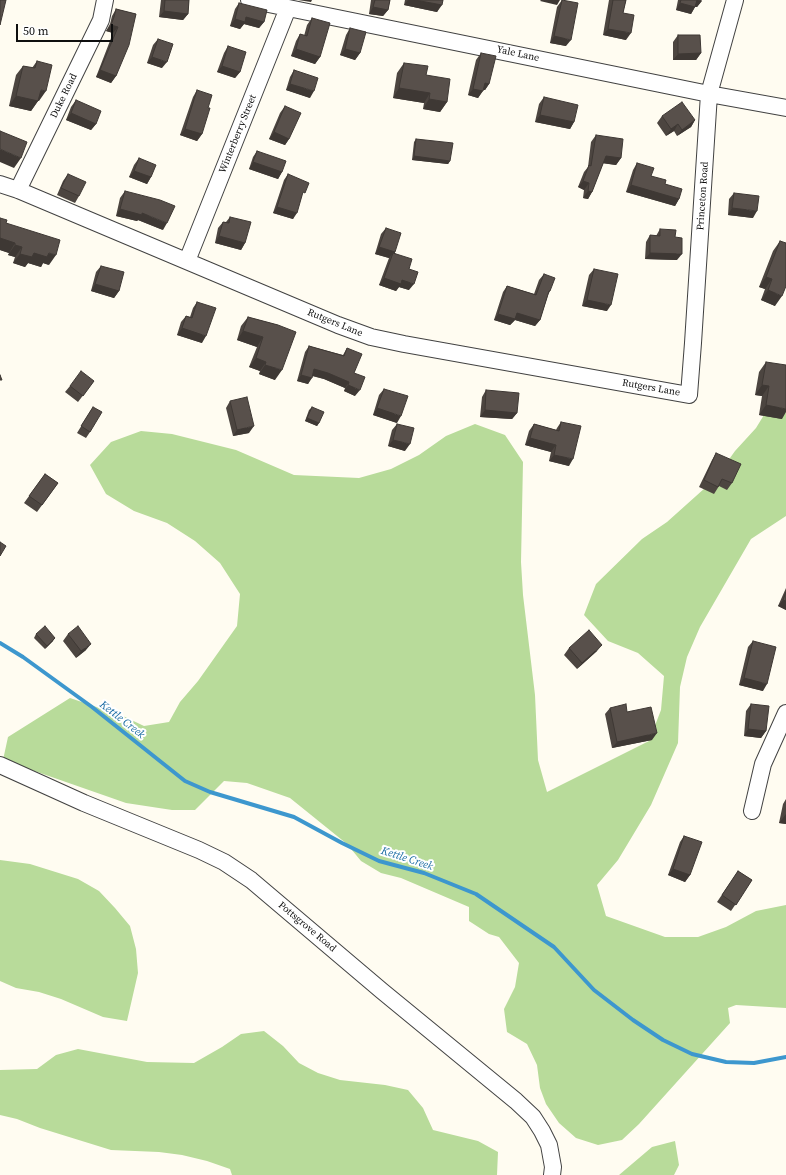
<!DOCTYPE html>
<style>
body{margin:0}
#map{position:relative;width:786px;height:1175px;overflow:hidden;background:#fffcf1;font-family:"Source Serif 4",serif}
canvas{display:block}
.scale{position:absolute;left:16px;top:24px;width:97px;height:18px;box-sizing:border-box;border:2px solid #0f0f0f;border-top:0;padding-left:5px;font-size:12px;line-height:14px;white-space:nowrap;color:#0f0f0f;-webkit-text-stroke:3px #fff;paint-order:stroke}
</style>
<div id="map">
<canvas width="786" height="1175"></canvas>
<div class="scale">50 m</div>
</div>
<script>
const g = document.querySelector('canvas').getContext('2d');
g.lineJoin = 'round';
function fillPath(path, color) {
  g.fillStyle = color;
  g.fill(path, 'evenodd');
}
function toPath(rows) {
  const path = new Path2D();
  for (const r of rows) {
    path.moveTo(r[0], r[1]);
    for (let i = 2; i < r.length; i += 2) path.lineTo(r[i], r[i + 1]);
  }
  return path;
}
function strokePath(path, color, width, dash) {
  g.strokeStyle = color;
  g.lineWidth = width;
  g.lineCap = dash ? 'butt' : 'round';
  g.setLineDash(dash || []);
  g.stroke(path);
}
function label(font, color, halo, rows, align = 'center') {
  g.font = font + ' "Source Serif 4",serif';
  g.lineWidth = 4;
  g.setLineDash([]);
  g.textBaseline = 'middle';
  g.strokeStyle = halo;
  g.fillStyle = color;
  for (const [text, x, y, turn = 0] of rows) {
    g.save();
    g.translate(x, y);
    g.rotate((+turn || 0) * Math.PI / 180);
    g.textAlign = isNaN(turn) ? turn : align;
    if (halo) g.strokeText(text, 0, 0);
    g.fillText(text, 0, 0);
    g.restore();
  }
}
fillPath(toPath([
 [786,379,786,516,751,539,700,627,687,657,680,687,678,743,651,805,618,860,597,885,606,916,665,937,698,937,726,927,756,911,786,905,786,1008,736,1005,728,1008,730,1023,639,1124,622,1140,598,1145,576,1138,559,1123,546,1104,540,1088,537,1065,527,1044,507,1032,504,1009,515,987,519,963,499,937,489,934,469,921,469,907,401,878,381,873,361,861,347,844,290,798,247,783,224,781,195,810,172,810,126,803,3,760,8,737,70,698,123,716,144,726,169,722,180,702,198,681,237,626,240,594,220,563,195,541,167,523,134,511,106,494,90,465,111,442,141,431,172,434,236,450,294,475,359,478,391,469,419,455,446,436,475,424,505,435,523,462,521,562,523,595,535,695,538,760,547,792,649,741,661,710,664,676,638,653,608,641,584,615,596,584,642,539,667,522,715,479,735,451,756,428],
 [0,860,30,864,78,879,99,891,115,908,130,926,136,949,138,973,127,1021,103,1017,61,999,39,992,16,988,0,981],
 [264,1031,283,1046,299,1063,318,1073,340,1080,385,1085,408,1090,423,1108,433,1130,478,1141,498,1152,497,1175,232,1175,230,1169,207,1161,182,1155,159,1152,111,1150,40,1128,17,1119,0,1115,0,1070,37,1069,56,1055,78,1049,147,1062,194,1063,222,1047,241,1034],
 [675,1141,679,1165,674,1175,619,1175,652,1147]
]), '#b8db9a');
strokePath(toPath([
 [0,643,23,657,92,707,185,781,210,792,294,817,342,843,379,861,424,873,476,894,554,947,594,990,633,1020,663,1040,692,1054,726,1062,754,1063,786,1057]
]), '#3d97ce', 4);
const street = toPath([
 [249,0,709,94,786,108],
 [0,184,18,190,338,325,371,337,404,344,689,395,693,343,709,94,735,0],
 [18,190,101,20,105,0],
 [187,261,288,8],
 [0,765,84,803,199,850,224,862,251,880,382,991,516,1101,533,1117,542,1131,549,1145,553,1167,552,1175],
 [752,811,763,764,786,713]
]);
strokePath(street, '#424242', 18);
strokePath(street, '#fff', 16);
fillPath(toPath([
 [161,0,189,0,188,14,183,20,159,17],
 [371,0,390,0,388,10,383,16,369,14],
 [405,0,443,0,437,12,404,5],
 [562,0,566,46,550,43,557,7],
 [609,0,626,0,623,13,626,40,603,35],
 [678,0,702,0,697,7,695,7,691,14,676,10],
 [239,3,264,22,259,28,244,24,240,29,230,26,235,9],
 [116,9,136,14,116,76,111,83,96,77,113,33,106,31,110,24,112,16],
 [312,18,320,57,315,64,291,56,296,41,300,34,304,36,307,25],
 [350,28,360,53,355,60,340,55,346,35],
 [678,35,701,53,696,60,673,60,673,42],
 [158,39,162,68,147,63,153,45],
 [228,46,240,72,235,78,217,72,224,53],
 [481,53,489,84,485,90,483,90,478,98,468,95,476,60],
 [37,61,39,101,38,101,31,111,9,106,16,75,23,66,32,68],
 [404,63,426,75,447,102,440,112,423,109,424,103,393,98,397,73],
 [294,70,310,98,286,90,290,77],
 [197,90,202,134,197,141,180,135,193,97],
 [544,97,574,122,570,129,535,122,539,104],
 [76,100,96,124,91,130,66,120,71,107],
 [285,106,289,139,285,145,269,139,280,113],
 [662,116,695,120,691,127,677,136,674,131,666,136,657,123],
 [596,135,621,158,616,165,603,163,592,192,588,199,583,198,584,190,578,187,584,172,588,167,591,142],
 [416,139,450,161,448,164,412,160,414,142],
 [257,151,282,172,278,179,249,169,253,157],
 [139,158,151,177,147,184,129,177,134,165],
 [637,163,651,176,665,184,679,199,675,206,626,192,633,170],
 [68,174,79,196,75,203,57,195,63,181],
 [288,174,302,196,293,219,273,213,284,180],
 [125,191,163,230,138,220,137,221,116,216,120,198],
 [734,193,753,218,728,215,729,199],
 [230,217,245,243,241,250,215,243,218,228,223,222,226,222],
 [0,218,6,223,49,265,43,263,41,267,28,263,25,267,13,263,15,257,8,255,9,253,0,250],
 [386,228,395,252,395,253,409,269,409,290,399,287,396,291,379,285,389,258,375,254,381,234],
 [660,229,675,237,677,260,645,259,646,242,650,235,656,236],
 [780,241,775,306,761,300,765,289,759,287,773,251],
 [101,266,119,291,114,298,91,291,96,272],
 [594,269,607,311,582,306,589,275],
 [544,274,550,291,548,295,540,320,535,326,515,320,510,325,494,320,503,292,507,286,534,294,539,280],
 [197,302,202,343,177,335,181,322,186,316,190,317,193,308],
 [248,317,278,325,275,380,259,374,260,371,249,367,257,347,237,340,241,326],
 [309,346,343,355,347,348,354,373,355,396,344,391,345,388,324,379,312,376,308,384,297,381,305,352],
 [766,362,782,419,759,415,762,396,755,395,759,372],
 [94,381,78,402,65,392,70,386],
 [384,389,397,423,373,415,379,395],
 [486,390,517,413,512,419,480,417,482,397],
 [230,401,249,433,233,436,226,408],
 [93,407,90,432,86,438,77,433],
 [312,407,319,423,317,426,305,421,309,410],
 [561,422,569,466,549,461,551,452,525,445,529,431,534,424,556,430,557,428],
 [397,424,405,451,388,446,392,430],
 [716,453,732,483,727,490,719,486,714,494,699,487,712,460],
 [45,474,58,483,37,512,24,503],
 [786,588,786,610,778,606],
 [36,634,53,641,45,649,34,638],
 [68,634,86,650,76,658,63,641],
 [753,641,763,691,739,685,748,647],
 [569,648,597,651,577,669,564,655],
 [751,704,766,731,761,738,744,736,746,711],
 [610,708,627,712,652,740,612,748,605,714],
 [786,799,786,824,779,823,783,804],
 [684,836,690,875,685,882,668,875,680,842],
 [738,871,752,880,731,911,717,902]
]), '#4c4540');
fillPath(toPath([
 [298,0,312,0,311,2],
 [408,0,415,0,442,5,437,12,404,5],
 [541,0,560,0,557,5,540,1],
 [697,0,702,1,697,7,693,6],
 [680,3,695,7,691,14,676,10],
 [373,7,388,10,383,16,369,14],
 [164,11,188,14,183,20,159,17],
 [246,17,264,22,259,28,244,24,240,29,230,26,235,19],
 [111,25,118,27,113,33,106,31],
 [608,29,631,33,626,40,603,35],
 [554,36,571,40,566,46,550,43],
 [296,49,320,57,315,64,291,56],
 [345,49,360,53,355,60,340,55],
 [701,53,696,60,673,60,678,54],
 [152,57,167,62,162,68,147,63],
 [222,66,240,72,235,78,217,72],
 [100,70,116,76,111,83,96,77],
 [485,83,489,84,485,90,480,89],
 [290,84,314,91,310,98,286,90],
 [399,88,430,93,424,103,393,98],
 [473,89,483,91,478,98,468,95],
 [41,90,46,91,39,101,34,100],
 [16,96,38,101,31,111,9,106],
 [429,99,447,102,440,112,423,109],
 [71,113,96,124,91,130,66,120],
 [540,115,574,122,570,129,535,122],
 [695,120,691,127,677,136,682,130],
 [678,124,674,131,666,136,671,129],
 [185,129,202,134,197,141,180,135],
 [274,132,289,139,285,145,269,139],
 [0,149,21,158,14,168,0,162],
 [414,156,450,161,448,164,412,160],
 [606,156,621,158,616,165,601,163],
 [253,162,282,172,278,179,249,169],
 [134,171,151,177,147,184,129,177],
 [583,181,589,183,584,190,578,187],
 [631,185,679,199,675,206,626,192],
 [588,191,592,192,588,199,583,198],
 [277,207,297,213,293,219,273,213],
 [732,208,757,211,753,218,728,215],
 [120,209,142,213,167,223,163,230,138,220,137,221,116,216],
 [219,236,245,243,241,250,215,243],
 [0,238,15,243,9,253,0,250],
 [15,245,22,247,15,257,8,255],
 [379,247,395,252,391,258,393,253,389,258,375,254],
 [34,253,49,253,56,255,49,265,43,263,41,267,28,263,25,267,13,263,20,254],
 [650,253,682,254,677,260,645,259],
 [766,277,772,279,765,289,759,287],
 [384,278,402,280,414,284,409,290,399,287,396,291,379,285],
 [95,284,119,291,114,298,91,291],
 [768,290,782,296,775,306,761,300],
 [587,300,611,305,607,311,582,306],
 [517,313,540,320,535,326,515,320,510,325,494,320,498,314],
 [182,328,206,336,202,343,177,335],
 [243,331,263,337,257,347,237,340],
 [256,358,266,362,260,371,249,367],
 [265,365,282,370,275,380,259,374],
 [314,369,328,373,349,382,345,388,324,379,310,375],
 [301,375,312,378,308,384,297,381],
 [348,385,360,390,355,396,344,391],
 [762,385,769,386,762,396,755,395],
 [766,405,786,409,786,412,782,419,759,415],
 [377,408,401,416,397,423,373,415],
 [485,410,517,413,512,419,480,417],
 [307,418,319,423,317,426,305,421],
 [254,426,249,433,233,436,237,430],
 [530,438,556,445,551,452,525,445],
 [393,440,410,444,405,451,388,446],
 [554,455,573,459,569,466,549,461],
 [783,600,786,601,786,610,778,606],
 [55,638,53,641,45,649,47,646],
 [91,644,86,650,76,658,81,651],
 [602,645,597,651,577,669,582,663],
 [744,678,767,684,763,691,739,685],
 [748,729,766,731,761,738,744,736],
 [657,733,652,740,612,748,617,742],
 [786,814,786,824,779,823],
 [673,869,690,875,685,882,668,875]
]), '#3e3834');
const building = toPath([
 [0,0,6,0,0,25,0,0],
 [165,0,189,0,188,14,164,11,165,0],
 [375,0,390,0,388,10,373,7,375,0],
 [415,0,443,0,442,5,415,0],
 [562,0,578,3,571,40,554,36,562,0],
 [613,0,626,0,623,13,634,15,631,33,608,29,613,0],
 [681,0,697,0,695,7,680,3,681,0],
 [239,3,267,10,264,22,246,17,245,22,235,19,239,3],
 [116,9,136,14,129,45,116,76,100,70,118,27,111,25,114,17,116,9],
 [312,18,330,23,320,57,296,49,300,34,307,36,312,18],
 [350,28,366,32,360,53,345,49,350,28],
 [678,35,700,35,701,53,678,54,678,35],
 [158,39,173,44,167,62,152,57,158,39],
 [228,46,246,52,240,72,222,66,228,46],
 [481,53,496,56,489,84,485,83,483,91,473,89,481,53],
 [37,61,52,65,46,91,41,90,38,101,16,96,23,66,35,68,37,61],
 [404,63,428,66,426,75,450,79,447,102,429,99,430,93,399,88,404,63],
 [294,70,318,78,314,91,290,84,294,70],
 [197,90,212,95,208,108,210,108,202,134,185,129,197,90],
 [544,97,578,105,574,122,540,115,544,97],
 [76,100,101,111,96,124,71,113,76,100],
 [682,102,695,120,682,130,678,124,671,129,662,116,682,102],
 [285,106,301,113,289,139,274,132,285,106],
 [0,131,27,142,21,158,0,149,0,131],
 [596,135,623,139,621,158,606,156,592,192,588,191,589,183,583,181,589,165,591,166,596,135],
 [416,139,453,143,450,161,414,156,416,139],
 [257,151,286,161,282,172,253,162,257,151],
 [139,158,156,165,151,177,134,171,139,158],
 [637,163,654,168,651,176,666,180,665,184,682,189,679,199,631,185,637,163],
 [68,174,86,182,79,196,61,188,68,174],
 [288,174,309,183,305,193,303,192,297,213,277,207,288,174],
 [125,191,160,200,175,206,167,223,142,213,142,215,120,209,125,191],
 [734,193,759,196,757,211,732,208,734,193],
 [230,217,251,222,245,243,219,236,223,222,229,223,230,217],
 [0,218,7,220,6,223,60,240,56,255,49,253,47,257,34,253,32,257,20,254,22,247,15,245,15,243,0,238,0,218],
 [386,228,401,233,395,252,379,247,386,228],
 [660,229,676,230,675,237,682,238,682,254,650,253,650,235,660,236,660,229],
 [780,241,786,243,786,286,782,296,768,290,772,279,766,277,780,241],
 [393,253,412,259,409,269,418,272,414,284,402,280,401,284,384,278,393,253],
 [101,266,124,272,119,291,95,284,101,266],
 [594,269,618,274,611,305,587,300,594,269],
 [544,274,555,278,550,291,549,291,540,320,517,313,515,319,498,314,507,286,536,295,544,274],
 [197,302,216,308,206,336,182,328,186,316,192,318,197,302],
 [248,317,278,325,296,332,282,370,265,365,266,362,256,358,263,337,243,331,248,317],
 [309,346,344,356,347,348,362,354,354,373,365,377,360,390,348,385,349,382,328,373,314,369,312,378,301,375,309,346],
 [766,362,786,365,786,409,766,405,769,386,762,385,766,362],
 [81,371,94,381,83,396,70,386,81,371],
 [0,375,2,380,0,380,0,375],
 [384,389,408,396,401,416,377,408,384,389],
 [486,390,519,393,517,413,485,410,486,390],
 [247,397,254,426,237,430,230,401,247,397],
 [93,407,102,412,90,432,81,426,93,407],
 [312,407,324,412,319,423,307,418,312,407],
 [561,422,581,426,573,459,554,455,556,445,530,438,534,424,559,431,561,422],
 [397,424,414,428,410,444,393,440,397,424],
 [716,453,741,464,732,483,722,479,718,487,704,480,716,453],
 [45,474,58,483,42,505,29,496,45,474],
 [0,542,6,546,0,556,0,542],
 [786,592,786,601,783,600,786,592],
 [45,626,55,638,47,646,36,634,45,626],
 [78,626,91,644,81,651,68,634,78,626],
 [589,630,602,645,582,663,569,648,589,630],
 [753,641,776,647,767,684,744,678,753,641],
 [626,704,627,712,651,707,657,733,617,742,610,708,626,704],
 [751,704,769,706,766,731,748,729,751,704],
 [684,836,702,842,690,875,673,869,684,836],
 [738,871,752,880,736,905,722,895,738,871]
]);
fillPath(building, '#58504b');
strokePath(building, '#3e3834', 1);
label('10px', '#0f0f0f', '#fff', [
 ["Yale Lane",518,54,12],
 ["Duke Road",64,96,-64],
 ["Winterberry Street",238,134,-68],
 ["Princeton Road",703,196,-86],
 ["Rutgers Lane",335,323,22],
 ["Rutgers Lane",651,388,10],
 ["Pottsgrove Road",307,927,40]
]);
label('italic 11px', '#1769a2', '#fff', [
 ["Kettle Creek",122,720,38],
 ["Kettle Creek",407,859,18]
]);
</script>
